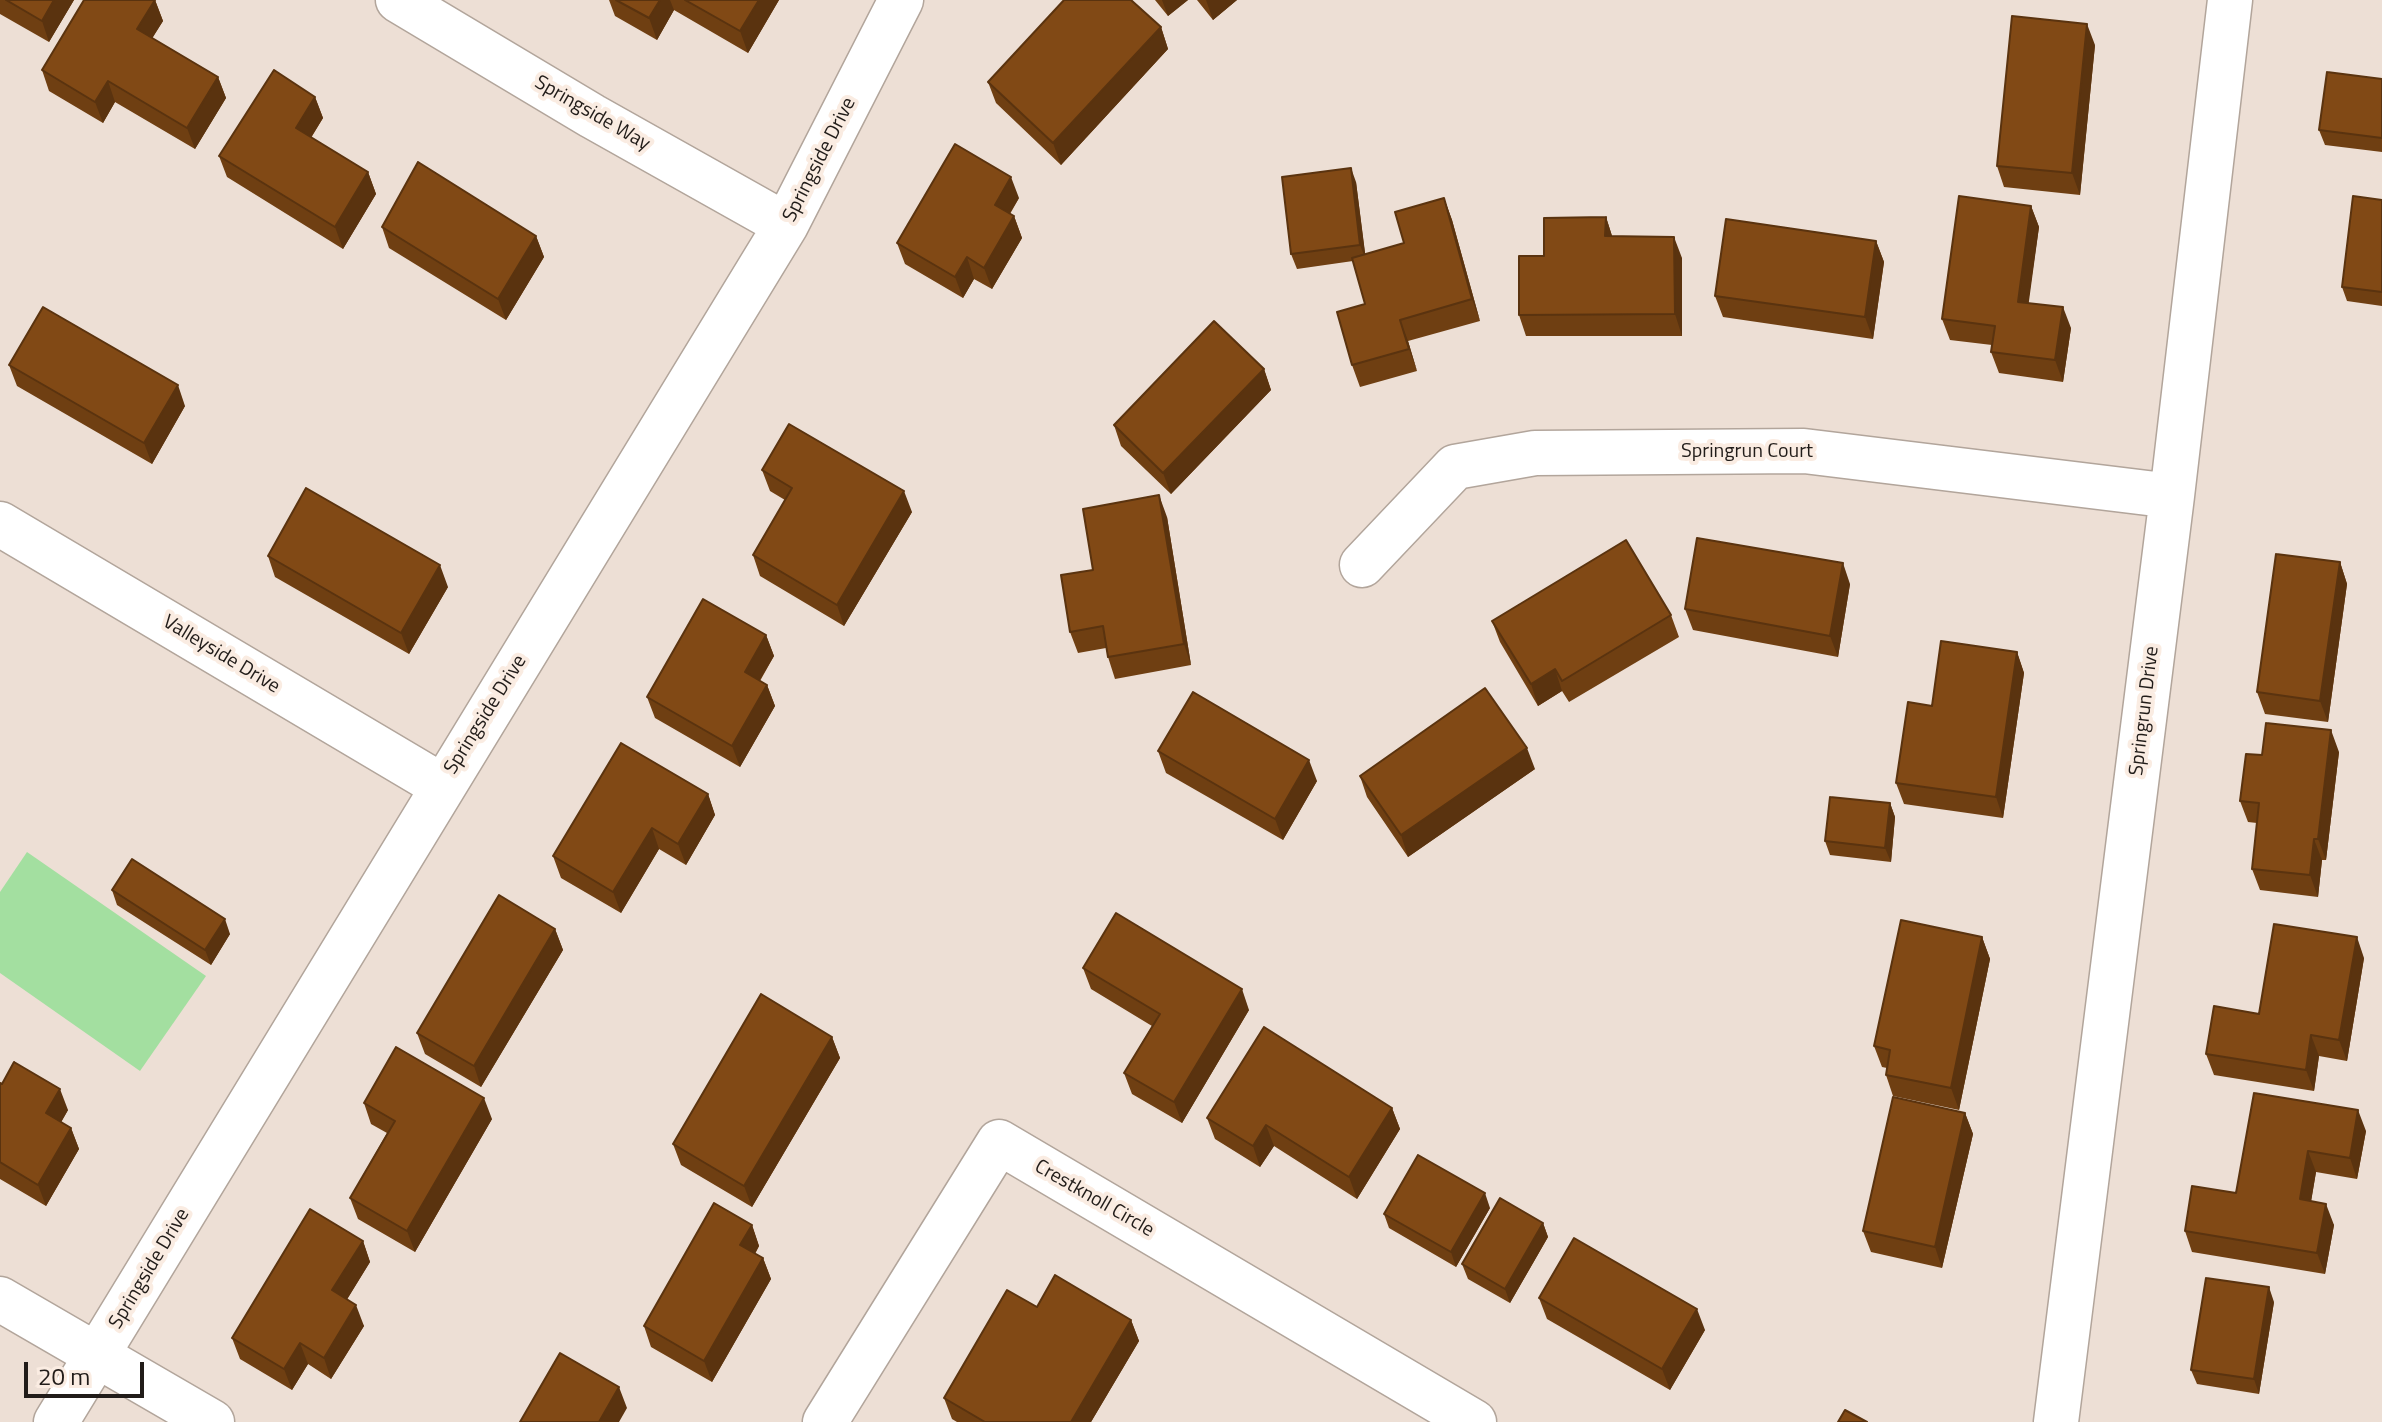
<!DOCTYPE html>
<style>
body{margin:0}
#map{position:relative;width:2382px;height:1422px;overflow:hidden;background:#eddfd5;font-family:"Titillium Web",sans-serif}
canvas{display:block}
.scale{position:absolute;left:24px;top:1362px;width:120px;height:36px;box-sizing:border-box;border:4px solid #211c19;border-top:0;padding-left:10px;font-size:24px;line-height:28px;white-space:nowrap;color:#211c19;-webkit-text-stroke:6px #faece2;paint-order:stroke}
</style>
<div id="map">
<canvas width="2382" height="1422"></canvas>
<div class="scale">20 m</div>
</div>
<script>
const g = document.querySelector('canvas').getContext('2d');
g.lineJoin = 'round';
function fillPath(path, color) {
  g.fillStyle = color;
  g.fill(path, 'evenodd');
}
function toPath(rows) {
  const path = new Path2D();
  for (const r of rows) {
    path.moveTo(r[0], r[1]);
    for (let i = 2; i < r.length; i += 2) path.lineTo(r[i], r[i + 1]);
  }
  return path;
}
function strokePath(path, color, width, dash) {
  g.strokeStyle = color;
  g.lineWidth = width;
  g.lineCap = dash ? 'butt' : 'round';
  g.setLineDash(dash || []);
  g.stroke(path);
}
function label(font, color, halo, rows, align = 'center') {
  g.font = font + ' "Titillium Web",sans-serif';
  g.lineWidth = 8;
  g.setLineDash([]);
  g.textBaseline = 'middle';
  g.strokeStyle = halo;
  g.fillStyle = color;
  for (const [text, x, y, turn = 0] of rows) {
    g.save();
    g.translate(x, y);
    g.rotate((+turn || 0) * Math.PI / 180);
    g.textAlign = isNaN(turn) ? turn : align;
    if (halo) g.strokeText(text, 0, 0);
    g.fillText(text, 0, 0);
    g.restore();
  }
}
fillPath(toPath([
 [27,852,206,976,140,1071,0,973,0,892]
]), '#a3dfa0');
const minor = toPath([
 [398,0,592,116,786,225],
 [0,524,442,786],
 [1362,565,1455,467,1535,453,1804,451,2172,496],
 [0,1299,212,1422],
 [56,1422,786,225,901,0],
 [825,1422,999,1142,1474,1422],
 [2056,1422,2172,496,2230,0]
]);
strokePath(minor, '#b2a59b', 47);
strokePath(minor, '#fff', 44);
fillPath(toPath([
 [0,0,74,0,49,42,0,14],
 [155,0,163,21,152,38,218,77,226,98,195,149,115,102,103,123,49,91,42,70],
 [609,0,779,0,748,53,674,10,657,40,615,16],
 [1155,0,1188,0,1168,16],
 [1197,0,1237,0,1213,20],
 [1161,27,1168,49,1061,165,996,103,988,82],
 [2095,45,2080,195,2004,187,1997,166],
 [2382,79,2382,152,2325,145,2319,130],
 [315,97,323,118,311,138,368,172,376,194,343,249,227,177,219,156],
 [1356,182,1365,254,1404,243,1444,198,1452,220,1480,321,1408,341,1417,371,1360,387,1352,365,1365,304,1353,261,1297,269,1291,254],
 [1019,198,1010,214,1014,216,1022,238,992,289,974,279,963,298,905,264,897,243],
 [2382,200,2382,306,2347,301,2342,287],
 [2031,206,2039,227,2028,303,2071,328,2063,382,1999,373,1991,352,1992,345,1950,340,1942,319],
 [1606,217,1612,236,1682,258,1682,336,1526,336,1519,315,1544,256],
 [382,227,536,236,544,257,506,320,389,248],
 [1876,241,1884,262,1873,339,1723,317,1715,296],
 [9,365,185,406,152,464,17,386],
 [1264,369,1271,390,1171,494,1121,446,1114,425],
 [762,470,912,512,844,626,760,576,753,555,785,500,770,491],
 [1167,517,1191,665,1115,679,1108,657,1106,648,1078,653,1070,632,1093,570],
 [268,556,448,587,409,654,275,577],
 [2340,562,2347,584,2328,722,2265,714,2257,692],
 [1850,584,1838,657,1693,630,1685,609],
 [1671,615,1679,637,1569,702,1562,691,1538,706,1500,642,1492,621],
 [766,635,774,656,760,681,767,685,775,706,740,767,655,718,647,697],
 [2017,652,2024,673,2003,818,1904,804,1896,783,1932,706],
 [1158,751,1317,781,1283,840,1166,773],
 [2339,752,2326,860,2322,860,2318,897,2260,890,2252,869,2257,823,2248,822,2240,801,2262,755],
 [1535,769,1408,857,1367,797,1360,776],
 [708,794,715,815,686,865,659,849,621,913,561,878,553,856],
 [1890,803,1895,817,1891,862,1830,855,1825,841],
 [112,890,230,934,211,965,117,905],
 [555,929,563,950,481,1087,425,1054,417,1033],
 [1982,937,1990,959,1959,1110,1893,1096,1886,1075,1887,1068,1882,1067,1874,1046],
 [2364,958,2347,1061,2319,1056,2314,1091,2214,1075,2206,1054,2259,1014],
 [1083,968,1249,1010,1182,1123,1132,1094,1124,1073,1152,1026,1091,989],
 [832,1037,840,1058,752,1207,681,1165,673,1144],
 [0,1083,68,1110,61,1122,71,1128,79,1149,46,1206,0,1179],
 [2254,1093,2366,1131,2357,1179,2316,1172,2311,1201,2334,1225,2325,1274,2192,1252,2185,1231,2236,1193],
 [364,1103,492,1119,415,1252,358,1219,350,1198,387,1133,371,1124],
 [1392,1108,1400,1129,1357,1199,1274,1146,1260,1167,1215,1139,1207,1118],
 [1965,1113,1973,1134,1942,1268,1871,1252,1863,1231],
 [1490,1208,1456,1267,1389,1228,1384,1214],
 [1543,1223,1548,1237,1510,1303,1468,1279,1462,1264],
 [752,1225,759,1246,755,1254,763,1258,771,1279,712,1382,651,1347,644,1326],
 [363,1241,370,1262,347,1299,364,1326,331,1379,308,1364,292,1390,240,1359,232,1338],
 [1539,1298,1705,1330,1670,1390,1547,1319],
 [2274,1302,2259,1394,2197,1384,2191,1370],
 [1037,1307,1131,1320,1139,1341,1091,1422,957,1422,952,1419,944,1398]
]), '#6f3f12');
fillPath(toPath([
 [54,0,74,0,49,42,42,21],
 [155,0,163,21,145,50,137,29],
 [660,0,670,0,674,10,657,40,649,18],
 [759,0,779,0,748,53,740,31],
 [1162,0,1188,0,1168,16],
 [1206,0,1237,0,1213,20],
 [2087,24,2095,45,2080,195,2072,173],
 [1161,27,1168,49,1061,165,1053,143],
 [218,77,226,98,195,149,187,128],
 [108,81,115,102,103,123,95,102],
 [315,97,323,118,303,150,296,128],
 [1351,168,1356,182,1366,260,1360,245],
 [368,172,376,194,343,249,335,227],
 [1011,177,1019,198,1002,226,995,205],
 [1444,198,1452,220,1480,321,1472,299],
 [2031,206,2039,227,2026,323,2018,302],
 [1014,216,1022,238,992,289,984,268],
 [1606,217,1613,239,1605,236],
 [536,236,544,257,506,320,498,299],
 [1674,237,1682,258,1682,336,1675,314],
 [1876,241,1884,262,1873,339,1865,317],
 [967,257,974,279,963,298,955,277],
 [2063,307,2071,328,2063,382,2055,360],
 [1400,320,1408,341,1417,371,1409,349],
 [1264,369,1271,390,1171,494,1163,473],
 [178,385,185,406,152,464,144,443],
 [904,491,912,512,844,626,837,605],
 [1159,495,1167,517,1191,665,1184,644],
 [2340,562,2347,584,2328,722,2320,701],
 [1843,563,1850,584,1838,657,1830,636],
 [440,565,448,587,409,654,401,633],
 [766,635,774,656,752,693,745,672],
 [2017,652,2024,673,2003,818,1996,797],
 [1555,669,1562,691,1538,706,1531,684],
 [767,685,775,706,740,767,732,746],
 [2331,730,2339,752,2326,860,2318,839],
 [1527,748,1535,769,1408,857,1401,835],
 [1309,760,1317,781,1283,840,1275,819],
 [708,794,715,815,686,865,678,844],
 [1890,803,1895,817,1891,862,1885,848],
 [652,828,659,849,621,913,613,892],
 [2314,839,2322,860,2318,897,2310,875],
 [225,919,230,934,211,965,205,950],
 [555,929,563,950,481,1087,474,1066],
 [1982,937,1990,959,1959,1110,1951,1088],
 [2357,937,2364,958,2347,1061,2339,1040],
 [1242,989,1249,1010,1182,1123,1174,1102],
 [2311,1035,2319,1056,2314,1091,2306,1070],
 [832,1037,840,1058,752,1207,744,1186],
 [60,1089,68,1110,54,1135,46,1113],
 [484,1098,492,1119,415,1252,407,1231],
 [1392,1108,1400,1129,1357,1199,1349,1177],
 [2358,1110,2366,1131,2357,1179,2350,1158],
 [1965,1113,1973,1134,1942,1268,1935,1247],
 [1266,1125,1274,1146,1260,1167,1253,1146],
 [71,1128,79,1149,46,1206,38,1185],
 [2308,1151,2316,1172,2308,1220,2300,1199],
 [1485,1193,1490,1208,1456,1267,1451,1252],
 [2326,1204,2334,1225,2325,1274,2317,1253],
 [1543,1223,1548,1237,1510,1303,1505,1289],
 [752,1225,759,1246,748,1266,740,1245],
 [363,1241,370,1262,340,1311,332,1290],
 [763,1258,771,1279,712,1382,704,1361],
 [2269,1287,2274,1302,2259,1394,2254,1379],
 [356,1305,364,1326,331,1379,324,1358],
 [1697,1309,1705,1330,1670,1390,1662,1369],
 [1131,1320,1139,1341,1091,1422,1071,1422],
 [300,1343,308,1364,292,1390,284,1369],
 [619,1387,627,1408,619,1422,599,1422]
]), '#5a330f');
const building = toPath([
 [6,0,54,0,42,21,6,0],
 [84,0,155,0,137,29,218,77,187,128,108,81,95,102,42,70,84,0],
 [616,0,660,0,649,18,616,0],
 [685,0,759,0,740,31,685,0],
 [1064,0,1131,0,1161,27,1053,143,988,82,1064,0],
 [2012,16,2087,24,2072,173,1997,166,2012,16],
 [274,70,315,97,296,128,368,172,335,227,219,156,274,70],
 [2327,72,2382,79,2382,138,2319,130,2327,72],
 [955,144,1011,177,995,205,1014,216,984,268,967,257,955,277,897,243,955,144],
 [418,162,536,236,498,299,382,227,418,162],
 [1351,168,1360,245,1291,254,1282,177,1351,168],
 [1959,196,2031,206,2018,302,2063,307,2055,360,1991,352,1995,326,1942,319,1959,196],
 [2353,196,2382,200,2382,292,2342,287,2353,196],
 [1444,198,1472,299,1400,320,1409,349,1352,365,1337,312,1365,304,1352,258,1404,243,1395,212,1444,198],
 [1606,217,1605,236,1674,237,1675,314,1519,315,1519,256,1544,256,1544,218,1606,217],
 [1726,219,1876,241,1865,317,1715,296,1726,219],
 [43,307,178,385,144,443,9,365,43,307],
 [1214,321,1264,369,1163,473,1114,425,1214,321],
 [789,424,904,491,837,605,753,555,792,488,762,470,789,424],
 [306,488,440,565,401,633,268,556,306,488],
 [1159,495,1184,644,1108,657,1103,626,1070,632,1061,575,1093,570,1083,509,1159,495],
 [1697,538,1843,563,1830,636,1685,609,1697,538],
 [1626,540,1671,615,1562,681,1555,669,1531,684,1492,621,1626,540],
 [2276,554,2340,562,2320,701,2257,692,2276,554],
 [703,599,766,635,745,672,767,685,732,746,647,697,703,599],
 [1941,641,2017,652,1996,797,1896,783,1908,702,1932,706,1941,641],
 [1485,688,1527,748,1401,835,1360,776,1485,688],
 [1193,692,1309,760,1275,819,1158,751,1193,692],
 [2266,723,2331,730,2318,839,2314,839,2310,875,2252,869,2259,803,2240,801,2246,754,2262,755,2266,723],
 [621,743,708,794,678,844,652,828,613,892,553,856,621,743],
 [1830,797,1890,803,1885,848,1825,841,1830,797],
 [132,859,225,919,205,950,112,890,132,859],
 [499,895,555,929,474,1066,417,1033,499,895],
 [1116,913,1242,989,1174,1102,1124,1073,1160,1014,1083,968,1116,913],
 [1901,920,1982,937,1951,1088,1886,1075,1890,1050,1874,1046,1901,920],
 [2274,924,2357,937,2339,1040,2311,1035,2306,1070,2206,1054,2214,1006,2259,1014,2274,924],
 [761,994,832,1037,744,1186,673,1144,761,994],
 [1264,1027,1392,1108,1349,1177,1266,1125,1253,1146,1207,1118,1264,1027],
 [396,1047,484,1098,407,1231,350,1198,395,1121,364,1103,396,1047],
 [14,1062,60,1089,46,1113,71,1128,38,1185,0,1162,0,1083,2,1084,14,1062],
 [2254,1093,2358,1110,2350,1158,2308,1151,2300,1199,2326,1204,2317,1253,2185,1231,2192,1186,2236,1193,2254,1093],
 [1893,1097,1965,1113,1935,1247,1863,1231,1893,1097],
 [1418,1155,1485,1193,1451,1252,1384,1214,1418,1155],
 [1500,1198,1543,1223,1505,1289,1462,1264,1500,1198],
 [714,1203,752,1225,740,1245,763,1258,704,1361,644,1326,714,1203],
 [310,1209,363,1241,332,1290,356,1305,324,1358,300,1343,284,1369,232,1338,310,1209],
 [1574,1238,1697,1309,1662,1369,1539,1298,1574,1238],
 [1055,1275,1131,1320,1071,1422,985,1422,944,1398,1007,1290,1037,1307,1055,1275],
 [2206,1278,2269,1287,2254,1379,2191,1370,2206,1278],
 [560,1353,619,1387,599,1422,520,1422,560,1353],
 [1845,1410,1867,1422,1838,1422,1845,1410]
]);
fillPath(building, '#814915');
strokePath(building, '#5a330f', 2);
label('20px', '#211c19', '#faece2', [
 ["Springside Way",592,114,30],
 ["Springside Drive",820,160,-63],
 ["Springrun Court",1747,452],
 ["Valleyside Drive",221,655,31],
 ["Springrun Drive",2145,711,-83],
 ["Springside Drive",486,715,-58],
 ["Crestknoll Circle",1094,1199,30],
 ["Springside Drive",150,1269,-59]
]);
</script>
